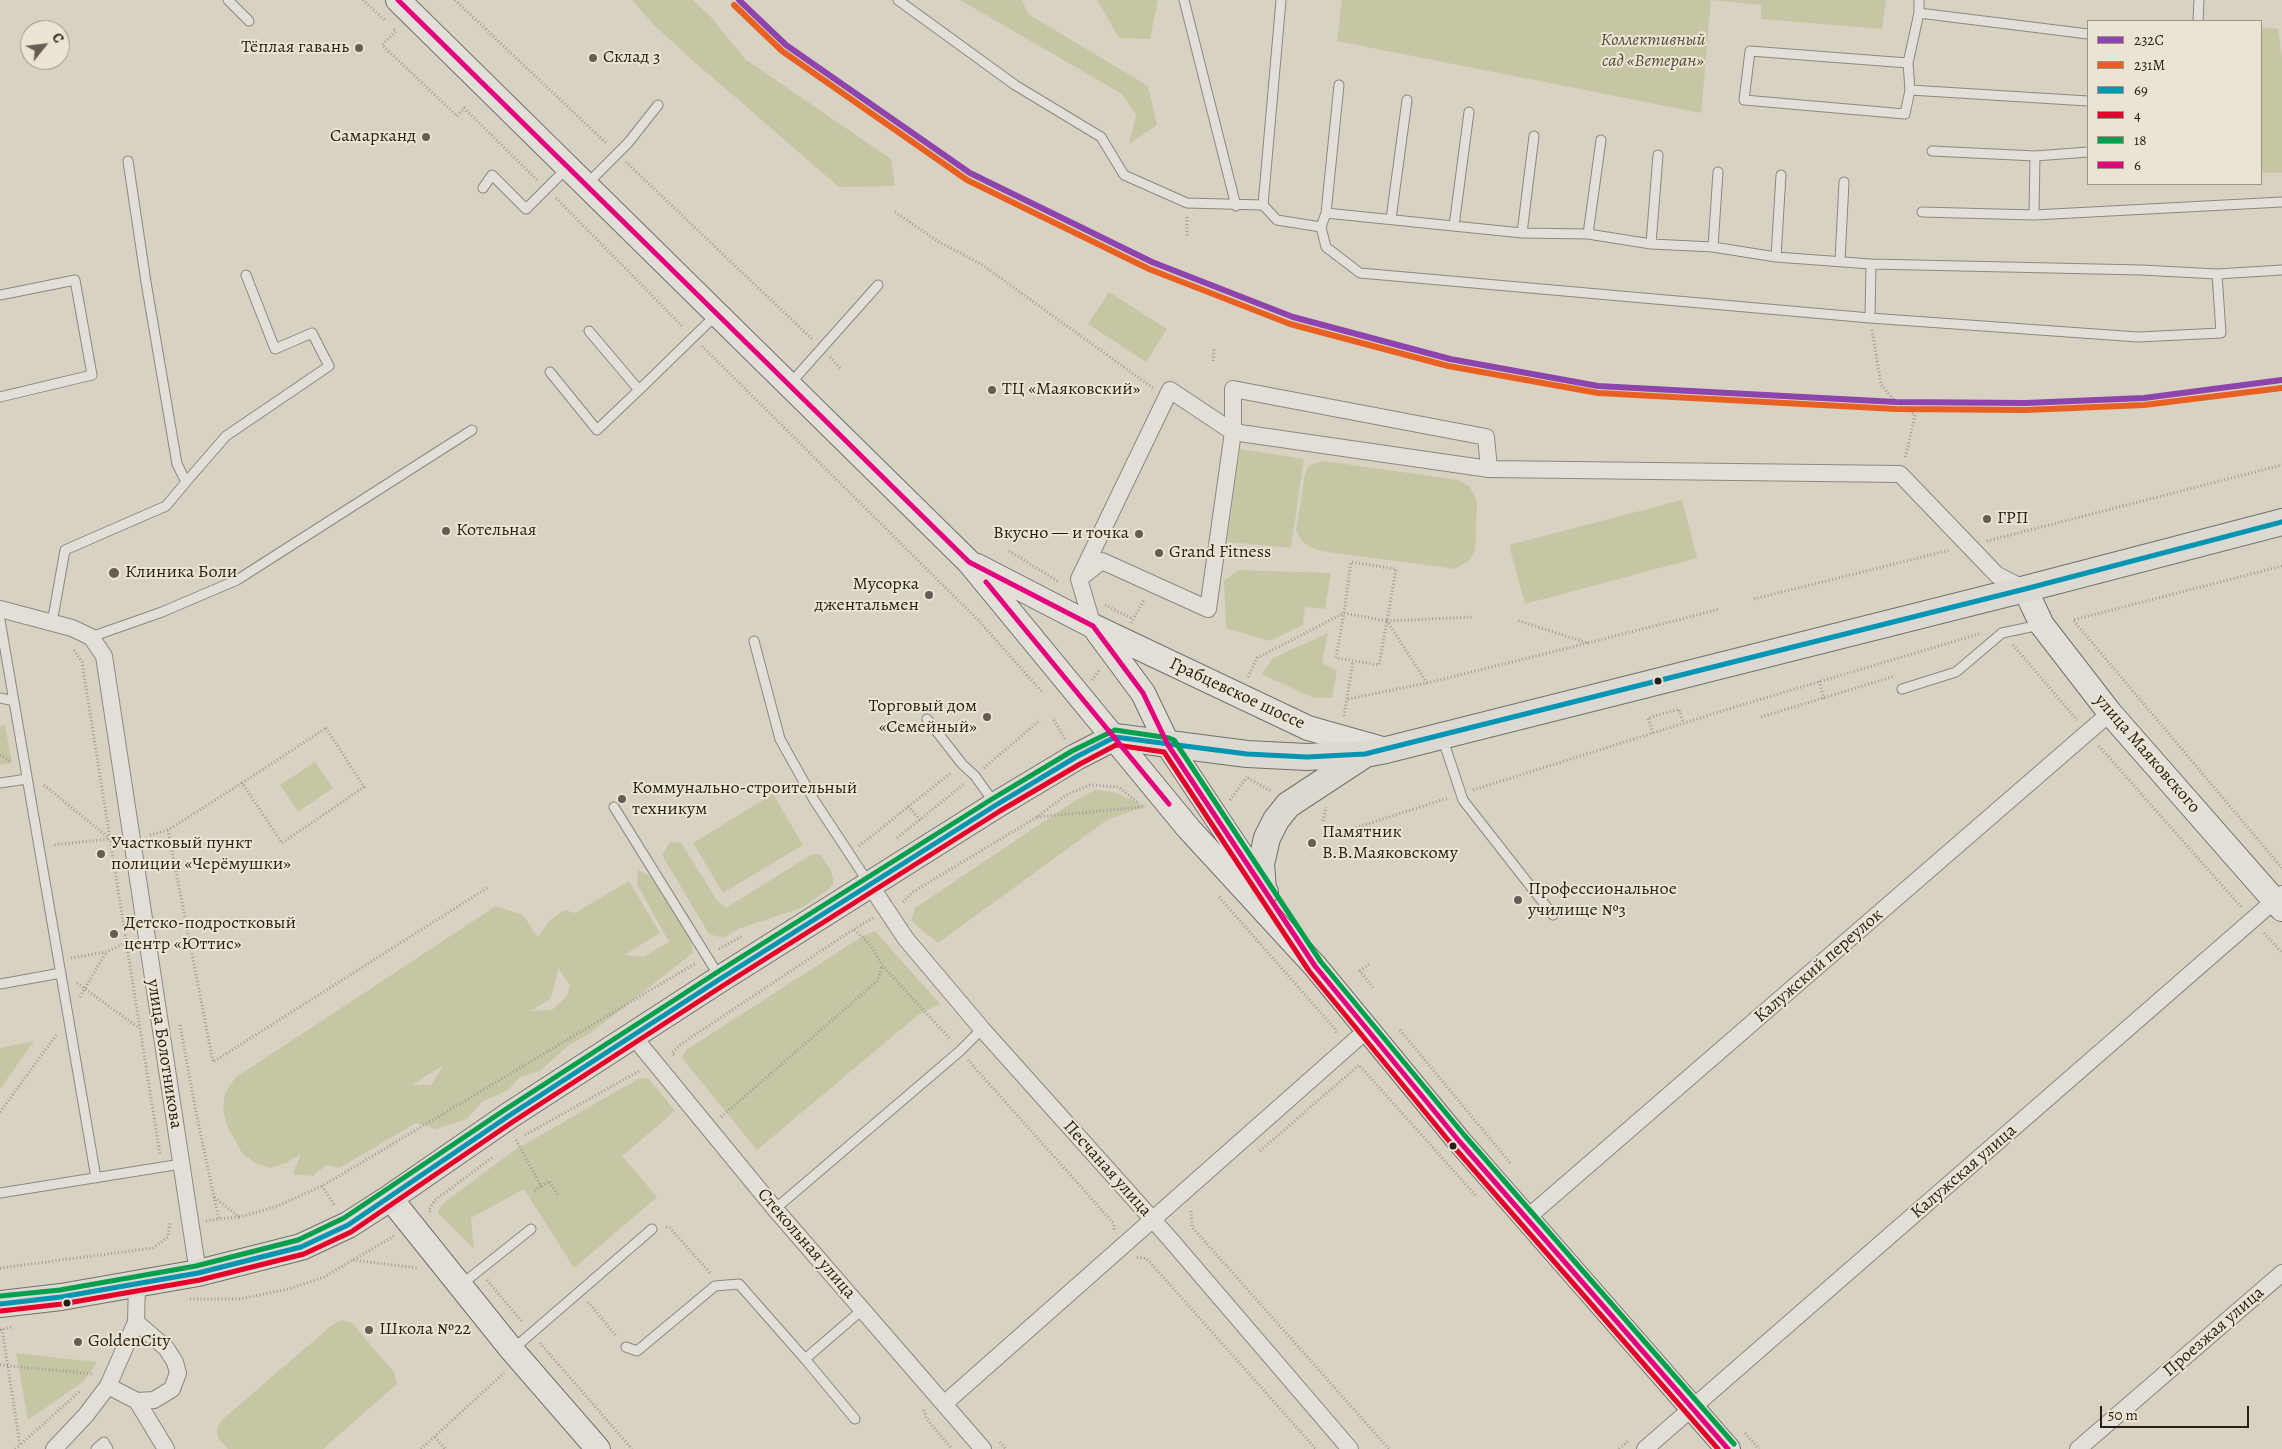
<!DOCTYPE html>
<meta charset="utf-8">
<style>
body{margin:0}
#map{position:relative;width:2282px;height:1449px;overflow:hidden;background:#d8d2c3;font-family:Alegreya,serif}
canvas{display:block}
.legend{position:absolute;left:2087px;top:20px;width:175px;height:165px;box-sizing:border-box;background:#ebe4d3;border:1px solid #9d9488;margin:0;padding:6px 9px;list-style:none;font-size:15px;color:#291d18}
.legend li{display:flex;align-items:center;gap:10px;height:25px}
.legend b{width:25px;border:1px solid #9d9488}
.north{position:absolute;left:20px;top:20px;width:50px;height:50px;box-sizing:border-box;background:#ebe4d3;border:1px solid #9d9488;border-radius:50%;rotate:61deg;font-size:14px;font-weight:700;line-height:20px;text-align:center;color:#291d18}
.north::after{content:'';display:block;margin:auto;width:18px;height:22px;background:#665c54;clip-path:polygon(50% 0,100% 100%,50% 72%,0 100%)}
.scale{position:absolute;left:2100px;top:1406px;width:149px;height:22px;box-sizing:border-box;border:2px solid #291d18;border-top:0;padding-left:6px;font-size:15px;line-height:18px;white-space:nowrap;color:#291d18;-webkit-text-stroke:4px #ebe4d3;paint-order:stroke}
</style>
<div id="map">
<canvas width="2282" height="1449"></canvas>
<ul class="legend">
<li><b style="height:6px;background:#8e44ad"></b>232C</li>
<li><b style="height:6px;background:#e86122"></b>231М</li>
<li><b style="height:6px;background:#0694b3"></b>69</li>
<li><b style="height:6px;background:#e4002b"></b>4</li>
<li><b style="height:6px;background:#029f4e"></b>18</li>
<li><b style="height:6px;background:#e5007d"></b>6</li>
</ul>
<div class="north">С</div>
<div class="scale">50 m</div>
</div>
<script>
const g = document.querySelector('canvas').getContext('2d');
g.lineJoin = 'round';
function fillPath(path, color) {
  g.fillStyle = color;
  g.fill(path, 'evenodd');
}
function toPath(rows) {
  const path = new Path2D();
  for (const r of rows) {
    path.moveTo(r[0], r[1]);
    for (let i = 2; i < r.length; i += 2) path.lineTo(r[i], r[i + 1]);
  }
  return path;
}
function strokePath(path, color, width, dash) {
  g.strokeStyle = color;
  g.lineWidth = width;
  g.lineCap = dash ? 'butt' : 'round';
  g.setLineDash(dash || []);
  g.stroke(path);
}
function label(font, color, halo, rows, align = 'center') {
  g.font = font + ' Alegreya,serif';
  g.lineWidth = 4;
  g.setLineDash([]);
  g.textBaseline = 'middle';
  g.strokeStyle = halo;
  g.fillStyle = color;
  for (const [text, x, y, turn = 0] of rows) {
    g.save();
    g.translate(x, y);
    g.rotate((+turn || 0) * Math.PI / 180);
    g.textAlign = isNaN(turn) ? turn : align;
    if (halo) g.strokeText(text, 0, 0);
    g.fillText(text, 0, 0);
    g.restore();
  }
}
fillPath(toPath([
 [632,0,693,0,711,17,745,59,891,159,895,186,839,187,691,59,653,24],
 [960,0,1022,0,1028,14,1148,86,1157,125,1129,144,1136,115,1122,94],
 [1097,0,1158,0,1150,39,1119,38],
 [1342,0,1886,0,1882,29,1761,19,1761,5,1711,0,1701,113,1337,41],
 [2261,27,2278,29,2282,58,2282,173,2261,173],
 [1109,292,1167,329,1146,362,1088,324],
 [1240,449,1304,459,1291,548,1227,542],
 [1324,461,1459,480,1469,486,1475,496,1477,506,1475,550,1470,560,1455,569,1320,551,1310,547,1302,541,1296,530,1305,473,1309,466],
 [1682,500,1697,558,1525,604,1509,545],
 [1238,570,1331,573,1325,609,1305,607,1303,625,1270,641,1226,628,1224,581],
 [1328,633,1322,663,1337,670,1332,698,1314,698,1261,674,1273,658],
 [5,725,12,763,0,765,0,726],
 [315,762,333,788,298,812,280,785],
 [1095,790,1114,792,1146,806,1107,820,938,943,911,921,915,908,1076,800],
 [773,794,803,845,723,893,693,843],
 [670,842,681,843,717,900,726,908,811,855,820,854,831,870,834,883,828,890,801,908,738,929,723,938,709,934,662,855],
 [638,870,650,876,691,940,693,953,592,1032,569,1045,540,1071,520,1077,508,1090,482,1102,467,1119,436,1129,416,1123,339,1168,326,1165,313,1176,293,1174,301,1154,286,1163,270,1168,255,1163,242,1153,227,1126,223,1109,225,1093,235,1078,496,906,523,915,538,937,550,920,565,910,575,913,629,881,660,933,624,955,643,957,669,942,637,884],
 [556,965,570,985,567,996,552,1010,531,1011,551,998,558,969],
 [443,1066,431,1085,412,1085,442,1066],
 [875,931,940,1004,918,1015,757,1150,682,1058,686,1050,863,936],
 [34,1041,0,1089,0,1048],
 [648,1078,675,1111,622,1156,657,1197,574,1268,524,1189,471,1218,474,1249,438,1213,441,1205,513,1151,638,1079],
 [342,1320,352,1323,394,1372,397,1384,323,1449,228,1449,218,1438,217,1428,222,1420,332,1325],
 [16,1353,97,1362,84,1381,28,1420]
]), '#c6c6a5');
const lane = toPath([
 [228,0,249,21],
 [898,0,1015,85,1101,137,1124,175,1187,203,1263,205,1277,220,1321,227,1326,213,1522,233,1588,234,1651,244,1713,247,1776,257,1871,264,2141,270,2217,274,2282,270],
 [1184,0,1236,206],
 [1919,13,1919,0],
 [2198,21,2199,0],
 [1908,63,1750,51,1744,100,1905,114,1910,90,1908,63,1919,13,2088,34],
 [1910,90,2088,101],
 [1932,151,2035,156,2088,152],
 [2035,156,2034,215,2282,202],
 [587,184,628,143,658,105],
 [483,188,492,175,526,209,567,168],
 [1263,205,1281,0],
 [1922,212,2034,215],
 [1326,213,1339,85],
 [1391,219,1407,100],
 [1454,226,1469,112],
 [1321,227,1326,247,1360,273,1870,318,1871,264],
 [1522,233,1534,136],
 [1588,234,1601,140],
 [1651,244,1658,155],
 [1713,247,1718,172],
 [1776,257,1781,175],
 [1840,261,1844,182],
 [0,295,75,280,92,375,0,397],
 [1870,318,2138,337,2221,333,2217,274],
 [589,331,639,390,716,315],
 [550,372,597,430,639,390],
 [789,385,878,285],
 [186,482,226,436,329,366,312,333,275,349,246,275],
 [0,620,96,1178],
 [52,623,65,550,166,506,186,482,177,464,146,282,128,161],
 [91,637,162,612,237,580,472,430],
 [754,641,780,739,814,800,868,882],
 [1902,689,1956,672,2002,633,2040,625],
 [0,698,14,701],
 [927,719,962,764,975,776,995,804],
 [1442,737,1463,800,1553,915],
 [0,783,27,779],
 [614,807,719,976],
 [0,984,61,973],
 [0,1193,181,1164],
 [775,1209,960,1051,982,1029],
 [462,1284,531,1229],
 [626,1347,637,1351,715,1286,739,1284,805,1359,862,1310],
 [512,1350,652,1229],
 [805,1359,855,1419],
 [96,1449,104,1442,108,1449]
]);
const street = toPath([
 [1079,579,1170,390,1233,432,1489,469,1900,474,1997,575,2025,589],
 [0,609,72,628,91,637,104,656,198,1273],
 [1093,626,1079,579,1102,561,1208,609,1233,432,1233,389,1486,437,1489,469],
 [870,885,906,939,982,1029,1170,1239,1350,1449],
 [633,1036,775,1209,983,1449],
 [1527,1218,2110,713],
 [108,1386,137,1401,154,1400,172,1389,178,1373,175,1362,166,1348,136,1322],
 [137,1401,166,1449],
 [944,1404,1368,1029],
 [54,1449,86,1415,108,1386,136,1322,137,1283],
 [1645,1449,2282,894],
 [2078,1449,2282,1273]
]);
const secondary = toPath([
 [398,0,969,562,1189,829,1315,966,1459,1141,1728,1449],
 [977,566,1093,626,1308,728,1386,750],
 [2025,589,2042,625,2110,713,2282,909],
 [1097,631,1143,693,1168,745,1266,892],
 [390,1198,512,1350,598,1449]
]);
const primary = toPath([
 [1263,889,1261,864,1267,838,1276,820,1288,805,1364,755],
 [0,1304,61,1297,198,1273,301,1247,348,1225,390,1198,510,1115,720,979,996,805,1076,757,1115,737,1247,754,1307,757,1365,754,1386,750,2025,589,2282,522]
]);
strokePath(lane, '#8d887f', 11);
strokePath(street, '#8d887f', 18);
strokePath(secondary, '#747068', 26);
strokePath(primary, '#747068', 28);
strokePath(toPath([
 [363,0,386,21],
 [455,0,607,144],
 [394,29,396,31,382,45,457,116,464,108,537,180],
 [626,162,812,339],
 [556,198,683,327],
 [895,212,939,242,981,264,1153,388],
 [1187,217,1187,236],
 [1872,330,1881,385,1896,402,1915,415,1905,459],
 [702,346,977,619,1043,693],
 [830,357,840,368],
 [1213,361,1214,349],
 [1987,541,2282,465],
 [1009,551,1059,582],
 [2282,566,2073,620,2282,868],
 [1754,599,1950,550],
 [1105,605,1131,618],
 [1131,623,1144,600],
 [1588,643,1720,609],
 [2013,645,2077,720],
 [74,650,82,662,160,1155],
 [1248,677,1257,658,1344,613,1387,621,1396,569,1351,562,1344,613,1336,658,1379,665,1387,621],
 [1092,680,1100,669],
 [1819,681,1824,699],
 [1427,683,1387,621,1473,617],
 [1348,699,1427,683,1588,643,1516,620],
 [1344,716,1353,661],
 [1761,717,1895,676],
 [1054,720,1065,739],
 [326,728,364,787,282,843,242,783,326,728],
 [1653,733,1648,718,1679,709,1683,723],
 [2099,746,2242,908],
 [0,755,10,761],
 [984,768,1040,720],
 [1248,778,1271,791],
 [242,783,168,830,213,1062,487,888],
 [44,785,110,839,52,845],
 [1473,790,1738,706,1979,634],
 [1230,800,1247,777],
 [908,806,920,820],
 [1037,817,1143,807],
 [1323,821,1326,807],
 [150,835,168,830],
 [1340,835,1355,828,1448,798],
 [897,838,964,784],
 [859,846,952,772],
 [1219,897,1335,1029,1337,1035],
 [903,902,913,892,1037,817,1066,795,1090,785,1119,787,1137,802],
 [854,929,873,918],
 [2264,933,2282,953],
 [719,949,742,936],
 [71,958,106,952,125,943],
 [1369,964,1360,971,1374,989],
 [77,983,139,1028],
 [80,997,106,952],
 [180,1025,195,1107,214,1197,219,1219,239,1217,214,1197],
 [1400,1030,1511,1164],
 [674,1055,672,1053,681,1044,854,929,871,946,882,965,951,1040],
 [968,1060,1114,1224,1114,1231],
 [0,1112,57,1034],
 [721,1117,878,980,882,966],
 [525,1135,639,1071],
 [516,1140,541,1186,533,1192],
 [1260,1151,1359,1065,1477,1197],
 [322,1186,335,1206],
 [541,1186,549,1181,558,1195],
 [1191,1211,1192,1227,1389,1449],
 [430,1212,429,1210,435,1200,493,1157],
 [239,1217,275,1207,322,1186,696,963],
 [206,1221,219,1219],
 [666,1227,670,1228,711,1274],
 [1137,1257,1147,1259,1316,1449],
 [353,1260,418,1268],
 [0,1268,153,1248,168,1237,170,1221],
 [487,1280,523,1323],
 [190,1299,240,1299,288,1289,324,1277,394,1236],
 [588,1302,617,1337],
 [2,1329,20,1445,80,1391],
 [0,1330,12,1327],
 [540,1343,632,1449],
 [0,1365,94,1374],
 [924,1410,926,1418,952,1449],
 [1745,1433,1759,1449],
 [435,1437,445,1449],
 [1000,1442,1006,1449],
 [15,1449,20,1445],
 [421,1449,504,1373],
 [1619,1449,1628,1441]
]), '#a09c97', 3, [1, 2.5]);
strokePath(lane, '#e1dfd7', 9);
strokePath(street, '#e1dfd7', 16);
strokePath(secondary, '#e1dfd7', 24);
strokePath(primary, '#dcd9d1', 26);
strokePath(toPath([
 [0,1304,61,1297,198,1273,301,1247,348,1225,510,1115,720,979,996,805,1076,757,1115,737,1247,754,1307,757,1365,754,2025,589,2282,522]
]), '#0694b3', 5);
strokePath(toPath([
 [1,1311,62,1304,200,1280,304,1254,351,1232,514,1121,724,985,1000,811,1080,764,1116,745,1164,752,1309,971,1453,1146,1718,1449]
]), '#e4002b', 5);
strokePath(toPath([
 [0,1296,60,1290,196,1266,298,1240,344,1218,506,1109,716,973,992,799,1072,751,1115,730,1169,738,1174,740,1321,962,1465,1136,1734,1444]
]), '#029f4e', 5);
strokePath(toPath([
 [398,0,969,562,1093,626,1143,693,1168,745,1315,966,1459,1141,1728,1449],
 [986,582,1169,804]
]), '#e5007d', 5);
strokePath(toPath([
 [739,0,786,45,970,173,1152,262,1293,317,1450,359,1598,386,1896,402,2026,403,2144,398,2282,380]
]), '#8e44ad', 6);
strokePath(toPath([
 [734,5,782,51,967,180,1149,269,1290,324,1448,366,1598,393,1896,409,2026,410,2144,405,2282,388]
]), '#e86122', 6);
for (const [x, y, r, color] of [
 [359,48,5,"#665c54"],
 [593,58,5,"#665c54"],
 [426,137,5,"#665c54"],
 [992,390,5,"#665c54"],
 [1987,519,5,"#665c54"],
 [446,531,5,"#665c54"],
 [1139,534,5,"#665c54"],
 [1159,553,5,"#665c54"],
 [114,573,6,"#665c54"],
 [929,595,5,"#665c54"],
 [1658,681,4.5,"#291d18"],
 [987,717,5,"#665c54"],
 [622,799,5,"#665c54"],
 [1312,843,5,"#665c54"],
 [101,854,5,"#665c54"],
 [1518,900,5,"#665c54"],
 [114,934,5,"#665c54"],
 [1453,1146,4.5,"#291d18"],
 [67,1303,4.5,"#291d18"],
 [369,1330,5,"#665c54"],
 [78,1342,5,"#665c54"]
]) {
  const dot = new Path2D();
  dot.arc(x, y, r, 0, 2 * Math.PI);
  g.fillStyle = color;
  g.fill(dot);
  strokePath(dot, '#ebe4d3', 2);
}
label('italic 18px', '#544d3b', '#ebe4d3', [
 ["Коллективный",1653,41],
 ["сад «Ветеран»",1653,62]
]);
label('18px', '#291d18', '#ebe4d3', [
 ["Тёплая гавань",349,48,"right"],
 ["Склад 3",603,58],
 ["Самарканд",416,137,"right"],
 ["ТЦ «Маяковский»",1002,390],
 ["ГРП",1997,519],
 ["Котельная",456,531],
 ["Вкусно — и точка",1129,534,"right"],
 ["Grand Fitness",1169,553],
 ["Клиника Боли",125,573],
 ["Мусорка",919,585,"right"],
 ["джентальмен",919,606,"right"],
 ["Торговый дом",977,707,"right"],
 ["«Семейный»",977,728,"right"],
 ["Коммунально-строительный",632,789],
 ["техникум",632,810],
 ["Памятник",1322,833],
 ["В.В.Маяковскому",1322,854],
 ["Участковый пункт",111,844],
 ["полиции «Черёмушки»",111,865],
 ["Профессиональное",1528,890],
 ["училище №3",1528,911],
 ["Детско-подростковый",124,924],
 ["центр «Юттис»",124,945],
 ["Школа №22",379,1330],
 ["GoldenCity",88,1342]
], 'left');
label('18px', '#291d18', '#ebe4d3', [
 ["Грабцевское шоссе",1237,694,25],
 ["улица Маяковского",2147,754,49],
 ["Калужский переулок",1819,966,-41],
 ["улица Болотникова",164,1054,81],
 ["Песчаная улица",1107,1169,48],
 ["Калужская улица",1964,1172,-41],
 ["Стекольная улица",806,1244,49],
 ["Проезжая улица",2214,1332,-41]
]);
</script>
